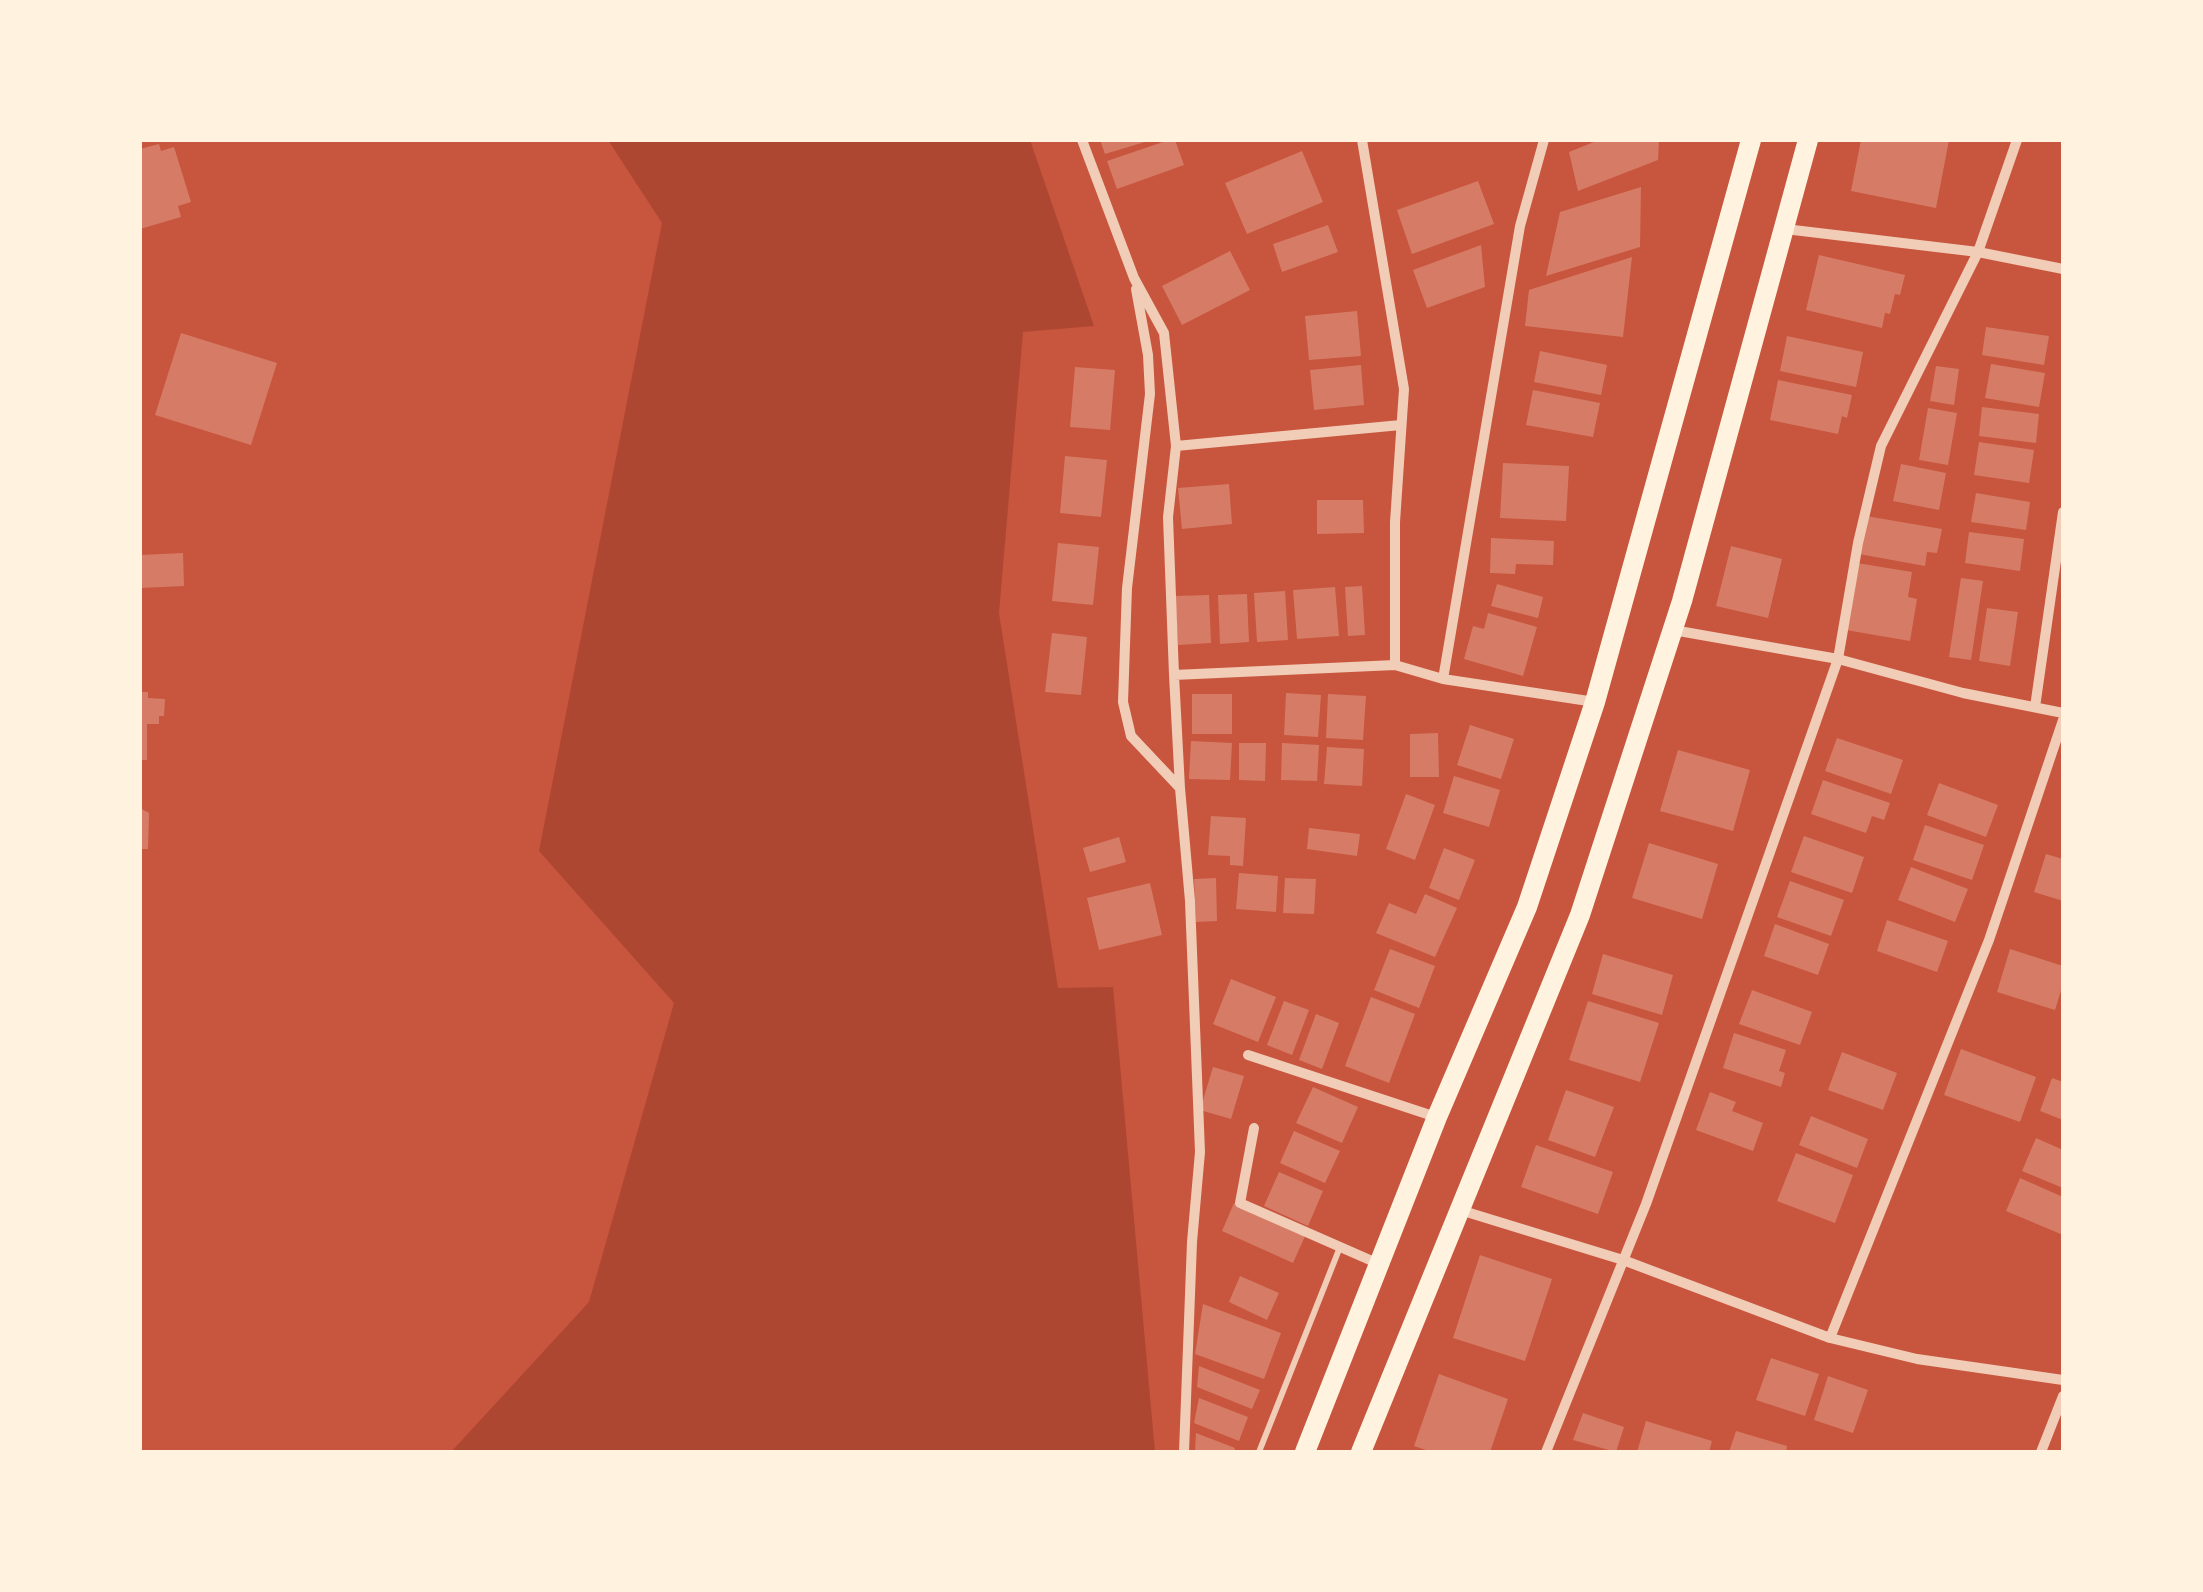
<!DOCTYPE html>
<style>
body{margin:0}
#map{position:relative;width:2203px;height:1592px;overflow:hidden;background:#c8553d;font-family:Manrope,sans-serif}
canvas{display:block}
.frame{position:absolute;inset:0;border:142px solid #fff3e0;pointer-events:none}
</style>
<div id="map">
<canvas width="2203" height="1592"></canvas>
<div class="frame"></div>
</div>
<script>
const g = document.querySelector('canvas').getContext('2d');
g.lineJoin = 'round';
function fillPath(path, color) {
  g.fillStyle = color;
  g.fill(path, 'evenodd');
}
function toPath(rows) {
  const path = new Path2D();
  for (const r of rows) {
    path.moveTo(r[0], r[1]);
    for (let i = 2; i < r.length; i += 2) path.lineTo(r[i], r[i + 1]);
  }
  return path;
}
function strokePath(path, color, width, dash) {
  g.strokeStyle = color;
  g.lineWidth = width;
  g.lineCap = dash ? 'butt' : 'round';
  g.setLineDash(dash || []);
  g.stroke(path);
}
fillPath(toPath([
 [608,140,1030,140,1094,326,1023,332,999,613,1058,988,1113,987,1155,1452,451,1452,589,1302,674,1003,539,851,662,223]
]), '#ae4732');
fillPath(toPath([
 [1100,140,1148,140,1148,141,1105,154],
 [1169,140,1175,140,1184,165,1117,189,1107,161],
 [1599,140,1659,140,1658,160,1578,191,1569,152],
 [1861,140,1949,140,1936,208,1851,191],
 [159,144,161,151,174,147,191,202,178,206,181,217,140,229,140,149],
 [1302,151,1323,202,1247,234,1225,183],
 [1478,181,1494,224,1412,254,1397,210],
 [1641,187,1640,247,1546,276,1560,212],
 [1328,225,1338,252,1282,272,1273,244],
 [1481,245,1485,287,1427,308,1413,270],
 [1230,251,1250,290,1182,325,1162,286],
 [1819,255,1905,275,1900,295,1895,294,1890,314,1885,313,1882,328,1806,310],
 [1632,257,1623,337,1525,326,1529,290],
 [1357,311,1361,356,1309,360,1305,316],
 [1986,327,2049,336,2044,365,1982,355],
 [181,333,277,363,251,445,155,415],
 [1787,336,1863,352,1856,387,1780,371],
 [1540,351,1607,365,1601,395,1534,382],
 [1991,364,2045,373,2039,407,1985,398],
 [1361,365,1364,405,1314,410,1310,370],
 [1936,366,1959,369,1954,405,1930,401],
 [1075,367,1115,370,1110,430,1070,427],
 [1778,380,1852,395,1847,418,1842,416,1838,434,1770,420],
 [1533,390,1600,403,1593,437,1526,425],
 [1982,407,2039,414,2036,443,1979,436],
 [1928,408,1957,413,1948,465,1919,460],
 [1979,442,2034,450,2029,483,1974,475],
 [1065,456,1107,460,1101,517,1060,513],
 [1503,463,1569,466,1566,521,1500,518],
 [1901,464,1946,473,1939,510,1893,501],
 [1229,484,1232,524,1182,529,1178,488],
 [1976,493,2030,502,2026,530,1971,522],
 [1317,500,1363,500,1364,533,1317,534],
 [1866,516,1942,529,1937,553,1927,552,1925,566,1859,554],
 [1969,532,2024,539,2020,571,1965,563],
 [1491,538,1554,541,1553,565,1516,564,1515,574,1490,573],
 [1058,543,1099,547,1093,605,1052,601],
 [1731,546,1782,559,1768,618,1716,606],
 [183,553,184,586,140,588,140,555],
 [1857,563,1912,572,1908,597,1917,599,1910,641,1846,630],
 [1961,578,1983,581,1971,660,1949,657],
 [1497,584,1543,597,1538,618,1491,606],
 [1362,586,1365,635,1348,636,1345,587],
 [1335,587,1339,636,1297,639,1293,590],
 [1285,591,1288,640,1257,642,1254,593],
 [1247,594,1249,642,1220,644,1218,595],
 [1209,595,1211,643,1178,645,1175,596],
 [1987,608,2018,612,2010,666,1979,661],
 [1488,613,1537,627,1523,676,1464,659,1473,626,1484,629],
 [1052,633,1087,637,1081,695,1045,692],
 [140,692,148,692,148,698,165,699,164,716,159,716,159,724,147,724,147,760,140,760],
 [1286,693,1321,695,1318,737,1284,735],
 [1192,694,1232,694,1232,734,1192,734],
 [1328,694,1366,696,1363,740,1326,738],
 [1470,725,1514,739,1501,779,1457,765],
 [1438,733,1439,777,1410,777,1410,734],
 [1837,738,1903,760,1891,794,1825,771],
 [1191,741,1232,743,1230,780,1189,779],
 [1239,743,1266,743,1265,781,1239,780],
 [1282,743,1319,745,1317,781,1281,780],
 [1327,747,1364,749,1362,786,1324,784],
 [1678,750,1750,770,1733,831,1660,811],
 [1454,776,1500,790,1489,827,1443,813],
 [1823,780,1890,803,1884,820,1872,816,1866,833,1811,814],
 [1939,783,1998,805,1986,837,1927,815],
 [1406,794,1435,805,1415,860,1386,849],
 [140,808,149,813,148,849,140,849],
 [1211,816,1246,818,1243,866,1230,865,1230,856,1208,855],
 [1925,825,1984,845,1972,880,1913,860],
 [1309,828,1360,834,1357,856,1307,849],
 [1804,836,1864,857,1852,893,1791,872],
 [1119,837,1126,862,1090,872,1083,848],
 [1649,843,1718,864,1702,919,1632,898],
 [1444,848,1475,860,1459,900,1429,888],
 [2046,854,2063,859,2063,901,2034,892],
 [1911,867,1968,889,1955,922,1898,900],
 [1239,873,1278,876,1276,912,1236,909],
 [1216,878,1217,921,1196,922,1194,879],
 [1285,878,1316,879,1314,914,1283,913],
 [1790,881,1844,900,1831,936,1777,917],
 [1150,883,1162,935,1099,950,1087,898],
 [1425,894,1457,908,1435,957,1376,933,1389,903,1416,914],
 [1887,920,1948,941,1937,972,1877,951],
 [1775,924,1829,944,1818,975,1764,956],
 [1390,949,1435,966,1419,1008,1374,990],
 [2010,949,2063,966,2063,984,2055,1010,1997,992],
 [1603,954,1673,975,1662,1015,1592,994],
 [1231,979,1276,997,1258,1042,1213,1024],
 [1752,990,1812,1012,1800,1045,1739,1024],
 [1371,997,1415,1014,1389,1083,1345,1066],
 [1284,1001,1309,1010,1292,1055,1267,1045],
 [1588,1001,1659,1023,1640,1082,1569,1060],
 [1316,1014,1339,1023,1322,1069,1299,1060],
 [1734,1033,1786,1050,1779,1071,1785,1073,1781,1087,1723,1068],
 [1961,1049,2036,1077,2020,1122,1944,1095],
 [1842,1052,1897,1073,1883,1110,1828,1090],
 [1213,1067,1244,1076,1231,1119,1200,1110],
 [2052,1078,2063,1082,2063,1120,2040,1111],
 [1313,1087,1358,1107,1342,1143,1296,1123],
 [1566,1090,1614,1107,1595,1157,1548,1140],
 [1710,1092,1736,1102,1732,1111,1763,1123,1753,1151,1696,1130],
 [1811,1116,1868,1139,1857,1168,1799,1145],
 [1294,1131,1340,1151,1325,1183,1280,1163],
 [2036,1138,2063,1150,2063,1188,2022,1171],
 [1536,1145,1613,1172,1598,1214,1521,1187],
 [1796,1153,1853,1175,1835,1223,1777,1201],
 [1279,1172,1323,1191,1308,1226,1264,1206],
 [2020,1178,2063,1197,2063,1235,2006,1211],
 [1234,1203,1306,1234,1293,1263,1222,1231],
 [1480,1255,1552,1279,1525,1361,1453,1338],
 [1240,1276,1279,1293,1267,1320,1229,1302],
 [1203,1304,1281,1333,1264,1379,1195,1354],
 [1771,1358,1819,1374,1805,1416,1756,1400],
 [1199,1366,1260,1390,1252,1409,1197,1387],
 [1439,1374,1508,1399,1490,1452,1432,1452,1414,1446],
 [1828,1376,1868,1390,1853,1433,1814,1420],
 [1199,1398,1248,1417,1239,1441,1194,1423],
 [1583,1413,1624,1427,1616,1452,1573,1440],
 [1646,1421,1712,1441,1709,1452,1637,1452],
 [1736,1431,1787,1446,1786,1452,1729,1452],
 [1196,1433,1235,1448,1234,1452,1195,1452]
]), '#d67c66');
strokePath(toPath([
 [1259,1452,1340,1247]
]), '#f1ccb7', 6);
strokePath(toPath([
 [1082,140,1134,278,1164,333,1176,446,1168,517,1174,675,1395,665,1443,679,1595,702],
 [1362,140,1404,389,1395,522,1395,665],
 [1785,229,1978,252,2063,269],
 [1136,289,1148,355,1150,394,1127,588,1123,702,1131,736,1180,788],
 [1176,446,1401,425],
 [1673,630,1838,659,1963,693,2063,713],
 [1174,675,1180,788,1190,901,1200,1152,1192,1242,1184,1452],
 [1443,679,1520,226,1544,140],
 [2035,707,2063,512],
 [1248,1055,1436,1117],
 [1254,1128,1240,1203,1379,1264],
 [1460,1210,1623,1260,1830,1338,1917,1359,2063,1380],
 [1830,1338,1989,940,2063,720],
 [1546,1452,1646,1204,1838,659,1858,543,1881,446,1978,252,2017,140],
 [2041,1452,2063,1396]
]), '#f1ccb7', 10);
strokePath(toPath([
 [1305,1452,1437,1117,1527,907,1595,702,1751,140],
 [1361,1452,1580,915,1682,601,1808,140]
]), '#fff3e0', 20);
</script>
